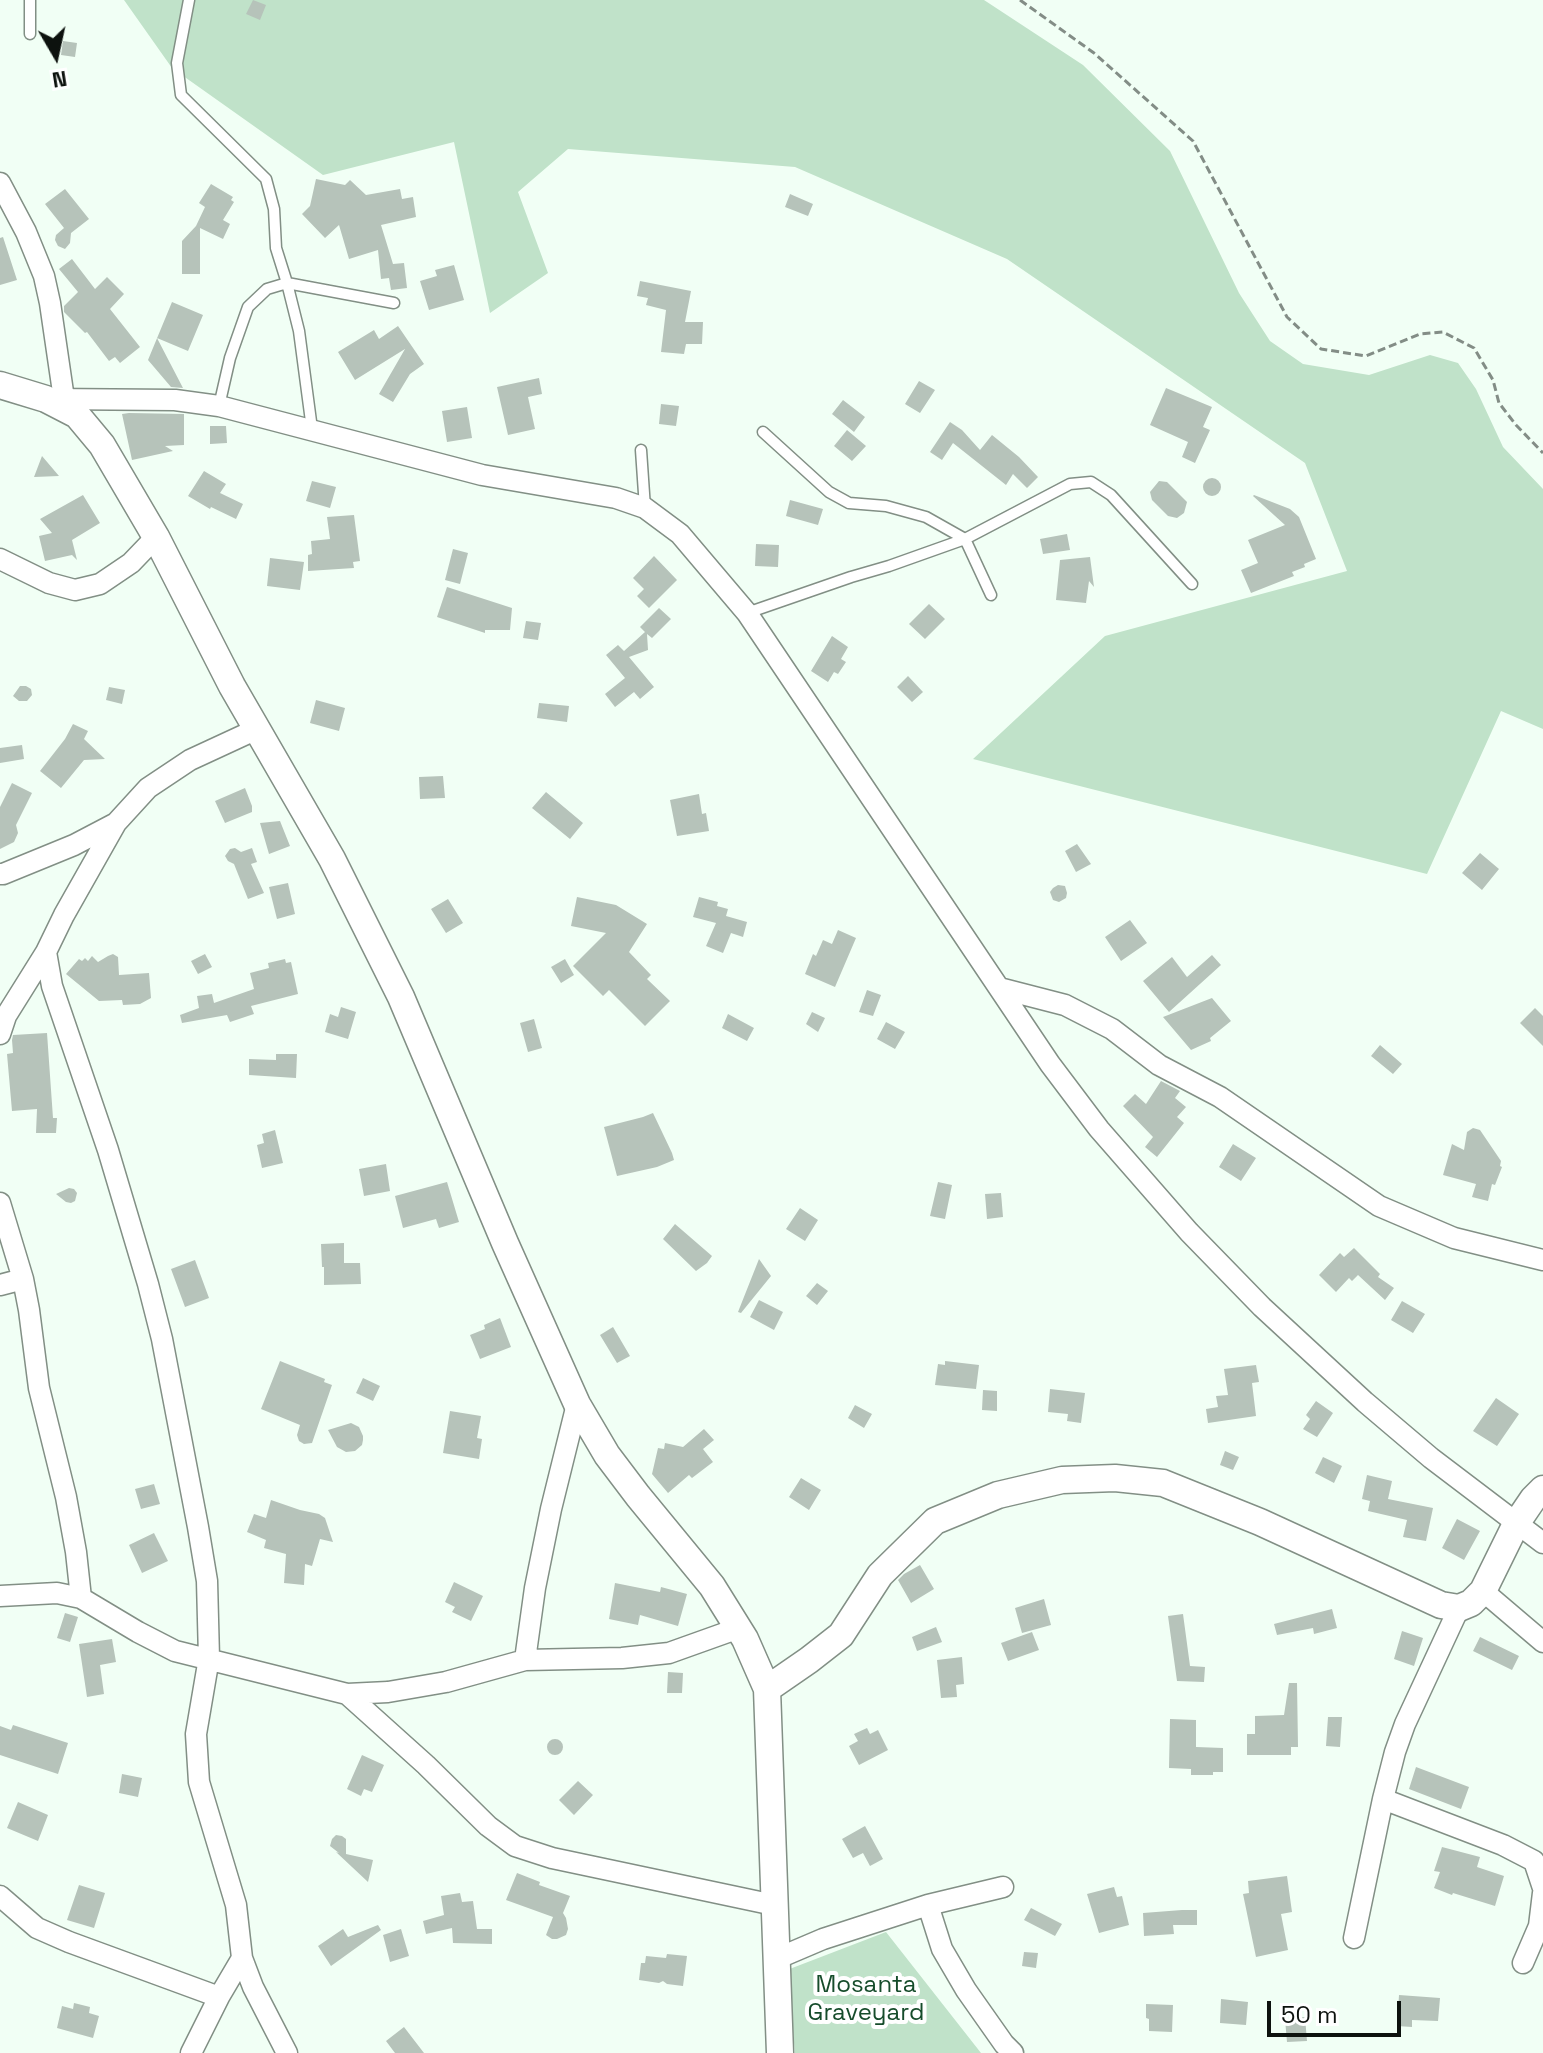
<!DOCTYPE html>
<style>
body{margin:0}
#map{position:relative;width:1543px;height:2053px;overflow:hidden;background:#f1fff5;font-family:"Space Grotesk",sans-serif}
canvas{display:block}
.north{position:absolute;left:16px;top:16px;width:80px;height:80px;-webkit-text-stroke:6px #fff;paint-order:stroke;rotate:171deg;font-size:22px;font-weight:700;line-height:32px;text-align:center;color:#0d120e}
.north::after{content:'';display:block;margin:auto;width:28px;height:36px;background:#0d120e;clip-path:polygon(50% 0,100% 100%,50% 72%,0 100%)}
.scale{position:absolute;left:1267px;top:2001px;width:134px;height:36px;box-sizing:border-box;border:4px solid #0d120e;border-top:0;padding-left:10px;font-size:24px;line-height:28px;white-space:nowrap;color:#0d120e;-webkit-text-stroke:6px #fff;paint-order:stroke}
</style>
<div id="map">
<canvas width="1543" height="2053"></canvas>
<div class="north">N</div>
<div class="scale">50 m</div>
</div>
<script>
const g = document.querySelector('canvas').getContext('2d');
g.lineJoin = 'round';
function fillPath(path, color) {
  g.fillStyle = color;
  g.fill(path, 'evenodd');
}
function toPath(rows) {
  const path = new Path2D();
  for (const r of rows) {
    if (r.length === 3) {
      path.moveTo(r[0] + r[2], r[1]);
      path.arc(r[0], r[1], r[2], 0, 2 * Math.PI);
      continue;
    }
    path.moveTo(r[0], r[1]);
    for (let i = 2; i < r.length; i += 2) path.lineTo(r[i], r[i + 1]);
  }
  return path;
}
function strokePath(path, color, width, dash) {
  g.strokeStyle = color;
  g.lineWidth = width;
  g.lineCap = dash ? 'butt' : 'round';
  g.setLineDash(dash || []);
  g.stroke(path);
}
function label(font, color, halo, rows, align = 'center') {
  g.font = font + ' "Space Grotesk",sans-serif';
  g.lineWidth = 8;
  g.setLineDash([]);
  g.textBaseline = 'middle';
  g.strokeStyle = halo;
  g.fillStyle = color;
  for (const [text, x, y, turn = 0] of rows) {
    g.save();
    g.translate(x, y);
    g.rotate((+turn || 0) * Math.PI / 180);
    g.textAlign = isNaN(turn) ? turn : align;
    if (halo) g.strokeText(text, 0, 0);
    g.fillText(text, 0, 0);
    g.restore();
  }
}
fillPath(toPath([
 [124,0,984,0,1083,65,1170,151,1239,293,1270,341,1303,364,1369,375,1430,355,1458,363,1476,389,1503,447,1543,489,1543,729,1501,711,1427,874,973,759,1105,636,1347,571,1305,463,1007,259,795,167,568,149,518,192,548,273,490,313,454,142,323,175,172,68],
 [886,1932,981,2053,795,2053,787,1970]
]), '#c0e2c9');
fillPath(toPath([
 [253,0,266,5,260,20,246,14],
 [63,41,77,43,75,57,61,55],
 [316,179,345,185,350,180,366,195,400,189,402,199,413,197,416,217,381,225,393,264,404,263,407,288,391,290,389,278,381,279,378,250,349,259,339,225,325,238,302,214,310,206],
 [211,184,233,197,231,200,234,202,223,220,230,224,223,239,200,228,200,274,182,274,182,241,196,226,205,207,199,203],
 [65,189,89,219,71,233,70,243,65,249,58,246,55,240,56,235,64,228,45,204],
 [790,194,813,204,808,216,785,207],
 [3,237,17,280,0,285,0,238],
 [72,259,95,289,107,277,124,294,110,309,140,347,120,363,115,357,109,361,87,332,85,333,64,312,64,306,78,292,59,269],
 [454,265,464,300,429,310,420,281,437,276,435,270],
 [640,281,691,291,685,322,703,322,702,344,686,344,684,354,661,352,666,310,646,305,648,298,637,296],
 [172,302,203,315,188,351,157,338,183,388,171,387,148,360],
 [398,326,424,364,410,374,393,402,379,394,405,349,355,380,338,352,374,330,379,339],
 [539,378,542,394,528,397,535,429,508,435,497,387],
 [919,381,935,390,920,413,905,404],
 [1166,388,1212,407,1203,427,1210,430,1195,463,1182,457,1188,442,1150,425],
 [843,400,865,417,854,432,832,414],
 [661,404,679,406,676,426,659,424],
 [467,407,472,438,447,442,442,411],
 [129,413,184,414,184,445,165,446,173,451,132,460,122,414],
 [950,422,962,430,980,450,992,435,1019,457,1038,477,1027,488,1013,474,1006,485,953,443,942,460,930,452],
 [210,426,226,426,227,443,210,444],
 [847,430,866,446,852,461,834,446],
 [42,456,59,476,34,477],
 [204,471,226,484,220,493,243,504,236,519,211,507,210,509,188,496],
 [1212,487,9],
 [312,481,336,487,330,508,306,501],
 [1159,481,1167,482,1187,502,1184,513,1177,518,1168,516,1152,500,1150,492],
 [83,495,100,523,72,540,77,560,72,555,45,561,39,536,52,533,40,519],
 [1254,495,1290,509,1299,517,1316,559,1304,564,1305,567,1292,572,1294,576,1251,593,1241,570,1258,563,1248,540,1285,525,1253,496],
 [790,500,823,509,818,525,786,516],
 [354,515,360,561,353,562,354,568,308,571,308,555,312,554,311,541,330,539,327,517],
 [1067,534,1070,550,1043,554,1040,539],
 [756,544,779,545,778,567,755,566],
 [453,549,468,553,460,584,445,580],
 [654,556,677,580,649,608,637,596,644,589,633,578],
 [1090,557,1094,587,1089,581,1086,603,1056,600,1060,560],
 [270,558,304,562,300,590,267,586],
 [447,587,512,608,510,630,485,630,485,633,437,617],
 [929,604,945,619,925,639,909,624],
 [659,608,671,619,652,638,647,634,648,650,629,657,654,687,640,699,634,692,615,707,605,694,625,678,606,655,618,645,624,651,645,632,640,627],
 [526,621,541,623,538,640,523,638],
 [832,636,848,647,841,659,846,662,838,674,834,672,828,682,811,671],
 [908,676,923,692,912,702,897,687],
 [20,686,26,686,31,689,32,695,27,701,19,701,13,696],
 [109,687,125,690,122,704,106,700],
 [316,700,345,708,339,731,310,723],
 [539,703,569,706,567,722,537,718],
 [73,724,88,731,84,739,105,759,84,760,61,788,40,771,65,739],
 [22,745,24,759,0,763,0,748],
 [443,776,445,798,420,799,419,777],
 [12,783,32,793,16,825,18,833,14,842,0,849,0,807],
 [245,788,252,806,252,812,225,823,215,801],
 [546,792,583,823,570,839,532,808],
 [699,794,702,814,706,813,709,831,677,836,670,800],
 [280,821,290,846,269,854,260,823],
 [1077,844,1091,864,1076,872,1065,851],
 [235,848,241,852,252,848,257,862,251,864,264,893,248,899,234,864,228,861,225,856,230,849],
 [1480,853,1499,869,1482,890,1462,873],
 [288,883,295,914,277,919,269,887],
 [1058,885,1065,886,1067,893,1066,898,1059,902,1053,900,1050,892,1053,888],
 [577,897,616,905,647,924,629,952,651,975,647,979,670,1001,645,1026,609,990,603,996,573,966,606,933,571,926],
 [699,897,718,902,717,906,728,909,726,916,747,922,743,937,731,933,723,953,706,946,716,923,693,917],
 [448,899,463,923,446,933,431,909],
 [1130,920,1147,943,1121,961,1105,937],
 [838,930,856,938,835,987,805,974,813,954,816,956,823,940,832,944],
 [113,954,118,957,119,975,149,973,151,998,140,1004,123,1005,122,1000,99,1001,66,974,79,959,82,961,85,958,88,961,92,956,98,962,108,956],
 [205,954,212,967,198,974,191,961],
 [1212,955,1221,965,1169,1012,1143,981,1172,957,1187,977],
 [285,959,286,963,291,962,298,994,251,1006,254,1014,230,1022,227,1015,182,1023,180,1015,199,1008,197,996,212,994,214,1003,254,989,250,973,269,968,268,963],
 [565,959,574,975,561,983,551,967],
 [867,990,881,995,873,1016,859,1012],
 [1212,998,1231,1021,1210,1038,1211,1041,1191,1050,1163,1017],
 [341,1007,356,1012,348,1039,325,1032,330,1014,338,1017],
 [1535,1008,1543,1016,1543,1046,1520,1023],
 [812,1012,825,1018,818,1032,806,1024],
 [728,1014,754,1028,747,1041,722,1028],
 [534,1019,542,1048,528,1052,520,1023],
 [886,1022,905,1032,895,1049,877,1039],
 [47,1033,53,1118,57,1118,56,1133,36,1133,37,1109,12,1111,7,1054,13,1053,12,1040,13,1035],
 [1380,1045,1402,1064,1393,1074,1371,1056],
 [276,1054,297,1054,296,1078,249,1075,249,1059,276,1060],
 [1161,1081,1180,1091,1175,1098,1186,1107,1177,1117,1184,1123,1157,1157,1145,1147,1153,1137,1123,1106,1135,1094,1146,1104],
 [653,1113,672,1153,674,1160,657,1167,617,1176,604,1127,643,1117],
 [1473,1128,1480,1130,1501,1161,1500,1166,1502,1167,1495,1185,1492,1184,1488,1201,1472,1197,1476,1184,1443,1175,1452,1144,1464,1150,1467,1132],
 [275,1130,283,1163,262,1168,257,1145,264,1143,262,1134],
 [1233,1144,1256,1158,1241,1181,1219,1167],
 [386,1164,390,1191,364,1196,359,1169],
 [447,1182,459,1222,439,1228,436,1219,403,1228,395,1196],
 [938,1182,952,1185,945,1219,930,1216],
 [69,1188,74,1189,77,1193,75,1201,71,1203,66,1202,56,1194],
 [1001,1193,1003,1217,987,1219,985,1194],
 [800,1208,818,1220,805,1241,786,1229],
 [675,1224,712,1256,707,1263,696,1271,663,1239],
 [344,1243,344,1263,360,1263,361,1284,324,1285,324,1267,322,1267,321,1244],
 [1354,1248,1380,1274,1378,1277,1394,1288,1385,1300,1358,1275,1352,1281,1349,1278,1336,1292,1319,1275,1340,1253,1344,1257],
 [759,1259,771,1276,741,1313,738,1312],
 [195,1260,209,1298,185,1307,171,1269],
 [817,1283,828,1291,817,1305,806,1296],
 [759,1300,783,1312,774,1330,750,1317],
 [1402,1301,1425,1314,1413,1333,1391,1320],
 [500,1318,511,1347,480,1359,470,1335,485,1329,484,1325],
 [613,1327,630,1356,617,1363,600,1335],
 [280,1361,325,1379,324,1382,332,1385,312,1443,304,1444,299,1441,297,1435,300,1425,261,1409],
 [945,1361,979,1365,976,1389,935,1385,938,1364,945,1365],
 [1256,1365,1259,1382,1252,1383,1256,1416,1208,1423,1206,1409,1218,1407,1216,1396,1228,1395,1224,1369],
 [363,1378,380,1386,373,1401,356,1393],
 [1050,1389,1085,1393,1081,1423,1067,1421,1068,1414,1048,1412],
 [983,1390,997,1391,997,1411,982,1410],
 [1496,1398,1519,1414,1497,1446,1473,1431],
 [1316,1401,1333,1413,1317,1437,1303,1429,1310,1419,1306,1415],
 [855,1405,872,1414,864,1428,848,1418],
 [450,1411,481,1416,477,1438,482,1439,479,1459,443,1453],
 [351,1423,359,1427,363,1436,363,1440,362,1445,355,1451,346,1452,337,1447,328,1430],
 [704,1429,714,1440,703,1449,713,1462,692,1478,689,1475,668,1493,652,1474,658,1448,664,1449,665,1443,683,1447],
 [1225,1451,1239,1457,1233,1470,1220,1465],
 [1323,1457,1342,1466,1334,1483,1315,1473],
 [1367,1475,1392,1481,1388,1499,1433,1508,1426,1541,1403,1537,1407,1520,1368,1511,1370,1501,1362,1499],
 [801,1478,821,1490,809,1510,789,1497],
 [154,1484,160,1504,141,1509,135,1489],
 [271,1500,300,1510,319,1514,325,1518,333,1542,320,1539,312,1566,305,1564,304,1585,284,1583,286,1554,264,1548,266,1540,247,1532,254,1514,266,1518],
 [1457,1519,1480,1531,1464,1560,1442,1548],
 [154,1533,168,1561,142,1573,129,1545],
 [920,1565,934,1589,911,1603,898,1580,904,1574],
 [454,1582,483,1596,471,1621,452,1612,455,1607,445,1602],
 [615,1583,660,1592,661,1587,687,1594,678,1626,640,1615,638,1625,609,1619],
 [1044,1599,1051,1625,1022,1633,1015,1608],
 [1332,1609,1337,1628,1314,1634,1313,1628,1277,1635,1274,1624],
 [65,1613,78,1617,70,1642,57,1638],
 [1183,1614,1190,1666,1205,1667,1204,1682,1177,1681,1168,1616],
 [936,1627,942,1642,917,1651,912,1637],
 [1402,1631,1423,1638,1414,1666,1394,1659],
 [1032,1632,1039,1650,1008,1661,1001,1643],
 [1480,1637,1519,1656,1512,1670,1473,1651],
 [112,1639,116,1662,100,1665,104,1694,87,1697,79,1644],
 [962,1657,964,1684,956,1685,957,1697,941,1698,937,1660],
 [668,1672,683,1673,682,1693,667,1693],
 [1289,1683,1297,1683,1298,1747,1291,1747,1291,1755,1247,1755,1247,1734,1255,1734,1255,1716,1284,1715],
 [1328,1717,1342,1717,1340,1747,1326,1746],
 [1170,1719,1196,1720,1196,1747,1223,1748,1223,1772,1213,1772,1213,1775,1191,1775,1191,1769,1169,1768],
 [13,1725,68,1743,58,1774,0,1755,0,1726,11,1730],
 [867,1728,870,1734,878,1730,888,1750,859,1765,849,1746,858,1741,854,1734],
 [555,1747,8],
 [362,1755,384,1765,372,1792,364,1789,361,1796,347,1789],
 [1416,1767,1469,1787,1461,1809,1409,1789],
 [122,1774,142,1778,138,1797,119,1793],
 [578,1781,593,1795,574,1815,559,1800],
 [18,1802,48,1815,38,1841,7,1828],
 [865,1826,883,1859,870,1866,863,1853,853,1858,842,1839],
 [336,1835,342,1836,346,1839,346,1854,373,1860,368,1882,336,1852,339,1853,330,1846,332,1839],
 [1442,1847,1480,1857,1477,1867,1504,1876,1495,1906,1453,1893,1452,1895,1434,1888,1440,1872,1434,1871],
 [517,1873,540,1882,539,1885,570,1896,563,1913,566,1918,568,1929,566,1935,557,1939,552,1939,546,1935,553,1917,506,1900],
 [1287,1876,1292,1912,1281,1914,1288,1950,1256,1957,1243,1894,1249,1893,1248,1881],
 [79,1885,105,1893,94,1928,67,1920],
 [1114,1887,1117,1897,1122,1896,1129,1925,1099,1933,1087,1894],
 [460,1893,462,1902,473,1901,477,1929,492,1929,492,1944,453,1943,452,1928,426,1934,423,1921,444,1915,441,1896],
 [1031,1908,1062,1924,1055,1936,1024,1920],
 [1182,1910,1197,1910,1197,1925,1173,1925,1174,1934,1144,1936,1143,1913],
 [378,1925,381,1930,331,1966,318,1946,343,1929,348,1937],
 [401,1929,409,1956,390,1962,383,1935],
 [1024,1952,1038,1953,1036,1968,1022,1966],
 [667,1954,687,1956,683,1986,667,1984,663,1981,659,1983,639,1980,641,1963,645,1963,646,1956,666,1958],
 [1399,1995,1440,1998,1438,2021,1412,2020,1412,2027,1397,2026],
 [1221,1999,1248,2002,1246,2025,1220,2023],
 [74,2003,90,2007,89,2013,99,2016,93,2038,57,2028,62,2006,73,2009],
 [1146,2004,1173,2005,1172,2032,1149,2031,1149,2019,1146,2018],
 [1305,2017,1307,2041,1287,2042,1285,2019],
 [404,2027,424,2053,395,2053,386,2041]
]), '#b6c3ba');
const service = toPath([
 [30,0,30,34],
 [189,0,177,63,181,95,266,179,274,209,276,248,287,283,394,303],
 [219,406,230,358,248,307,267,289,287,283,299,331,312,429],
 [763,432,829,492,849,503,886,506,926,517,965,539,1070,484,1091,482,1111,495,1192,584],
 [641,450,645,508],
 [747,613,851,577,889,566,965,539,991,595]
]);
const minor = toPath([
 [0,183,26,232,44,276,50,303,64,399],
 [50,399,175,400,219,406,482,475,616,498,645,508,680,534,747,613,1050,1064,1099,1129,1189,1232,1262,1307,1365,1402,1431,1458,1543,1543],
 [0,559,49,583,75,590,100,584,131,563,156,537],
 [0,874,3,874,74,845,116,823],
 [999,988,1065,1005,1112,1029,1159,1065,1220,1097,1379,1206,1454,1238,1543,1260],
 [0,1034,6,1016,46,952],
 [0,1203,23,1279,29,1310,39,1388,66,1497,76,1552,81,1598],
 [0,1285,23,1279],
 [1483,1591,1543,1642],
 [0,1596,57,1593,81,1598,138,1632,175,1651,347,1694,388,1692,446,1682,525,1660,622,1658,669,1653,739,1628],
 [525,1660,535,1588,551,1509,577,1404],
 [347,1694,426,1765,488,1826,515,1846,552,1858,774,1905],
 [1383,1799,1503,1845,1534,1861,1543,1888],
 [0,1896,37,1928,69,1942,219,1997],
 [928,1905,942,1949,966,1990,1004,2044,1013,2053],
 [1354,1938,1383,1799,1395,1752,1405,1724,1459,1608],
 [242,1958,253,1987,287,2053],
 [776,1959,823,1939,928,1905,1003,1887],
 [1523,1963,1539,1926,1543,1893],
 [191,2053,219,1997,242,1958,236,1905,199,1782,196,1734,209,1658,207,1581,198,1527,162,1339,148,1284,108,1150,52,986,46,952,64,915,116,823,148,788,190,760,257,729]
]);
const tertiary = toPath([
 [0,385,46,399,77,415,102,445,156,537,232,686,332,859,401,997,505,1243,577,1404,607,1455,638,1496,712,1586,745,1639,767,1689,780,2053],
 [767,1689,809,1660,841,1635,880,1575,935,1521,998,1495,1062,1480,1115,1478,1163,1483,1260,1522,1441,1605,1459,1608,1471,1603,1483,1591,1516,1524,1533,1499,1543,1489]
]);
strokePath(service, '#828f85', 13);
strokePath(minor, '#828f85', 23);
strokePath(tertiary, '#828f85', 29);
strokePath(toPath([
 [1020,0,1094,53,1193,141,1287,317,1321,349,1366,356,1420,334,1443,332,1474,348,1493,380,1499,403,1516,425,1543,453]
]), '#838d86', 3, [8, 4]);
strokePath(service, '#fff', 10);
strokePath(minor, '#fff', 20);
strokePath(tertiary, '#fff', 26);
label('24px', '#164c2b', '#fff', [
 ["Mosanta",866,1985],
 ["Graveyard",866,2013]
]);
</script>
